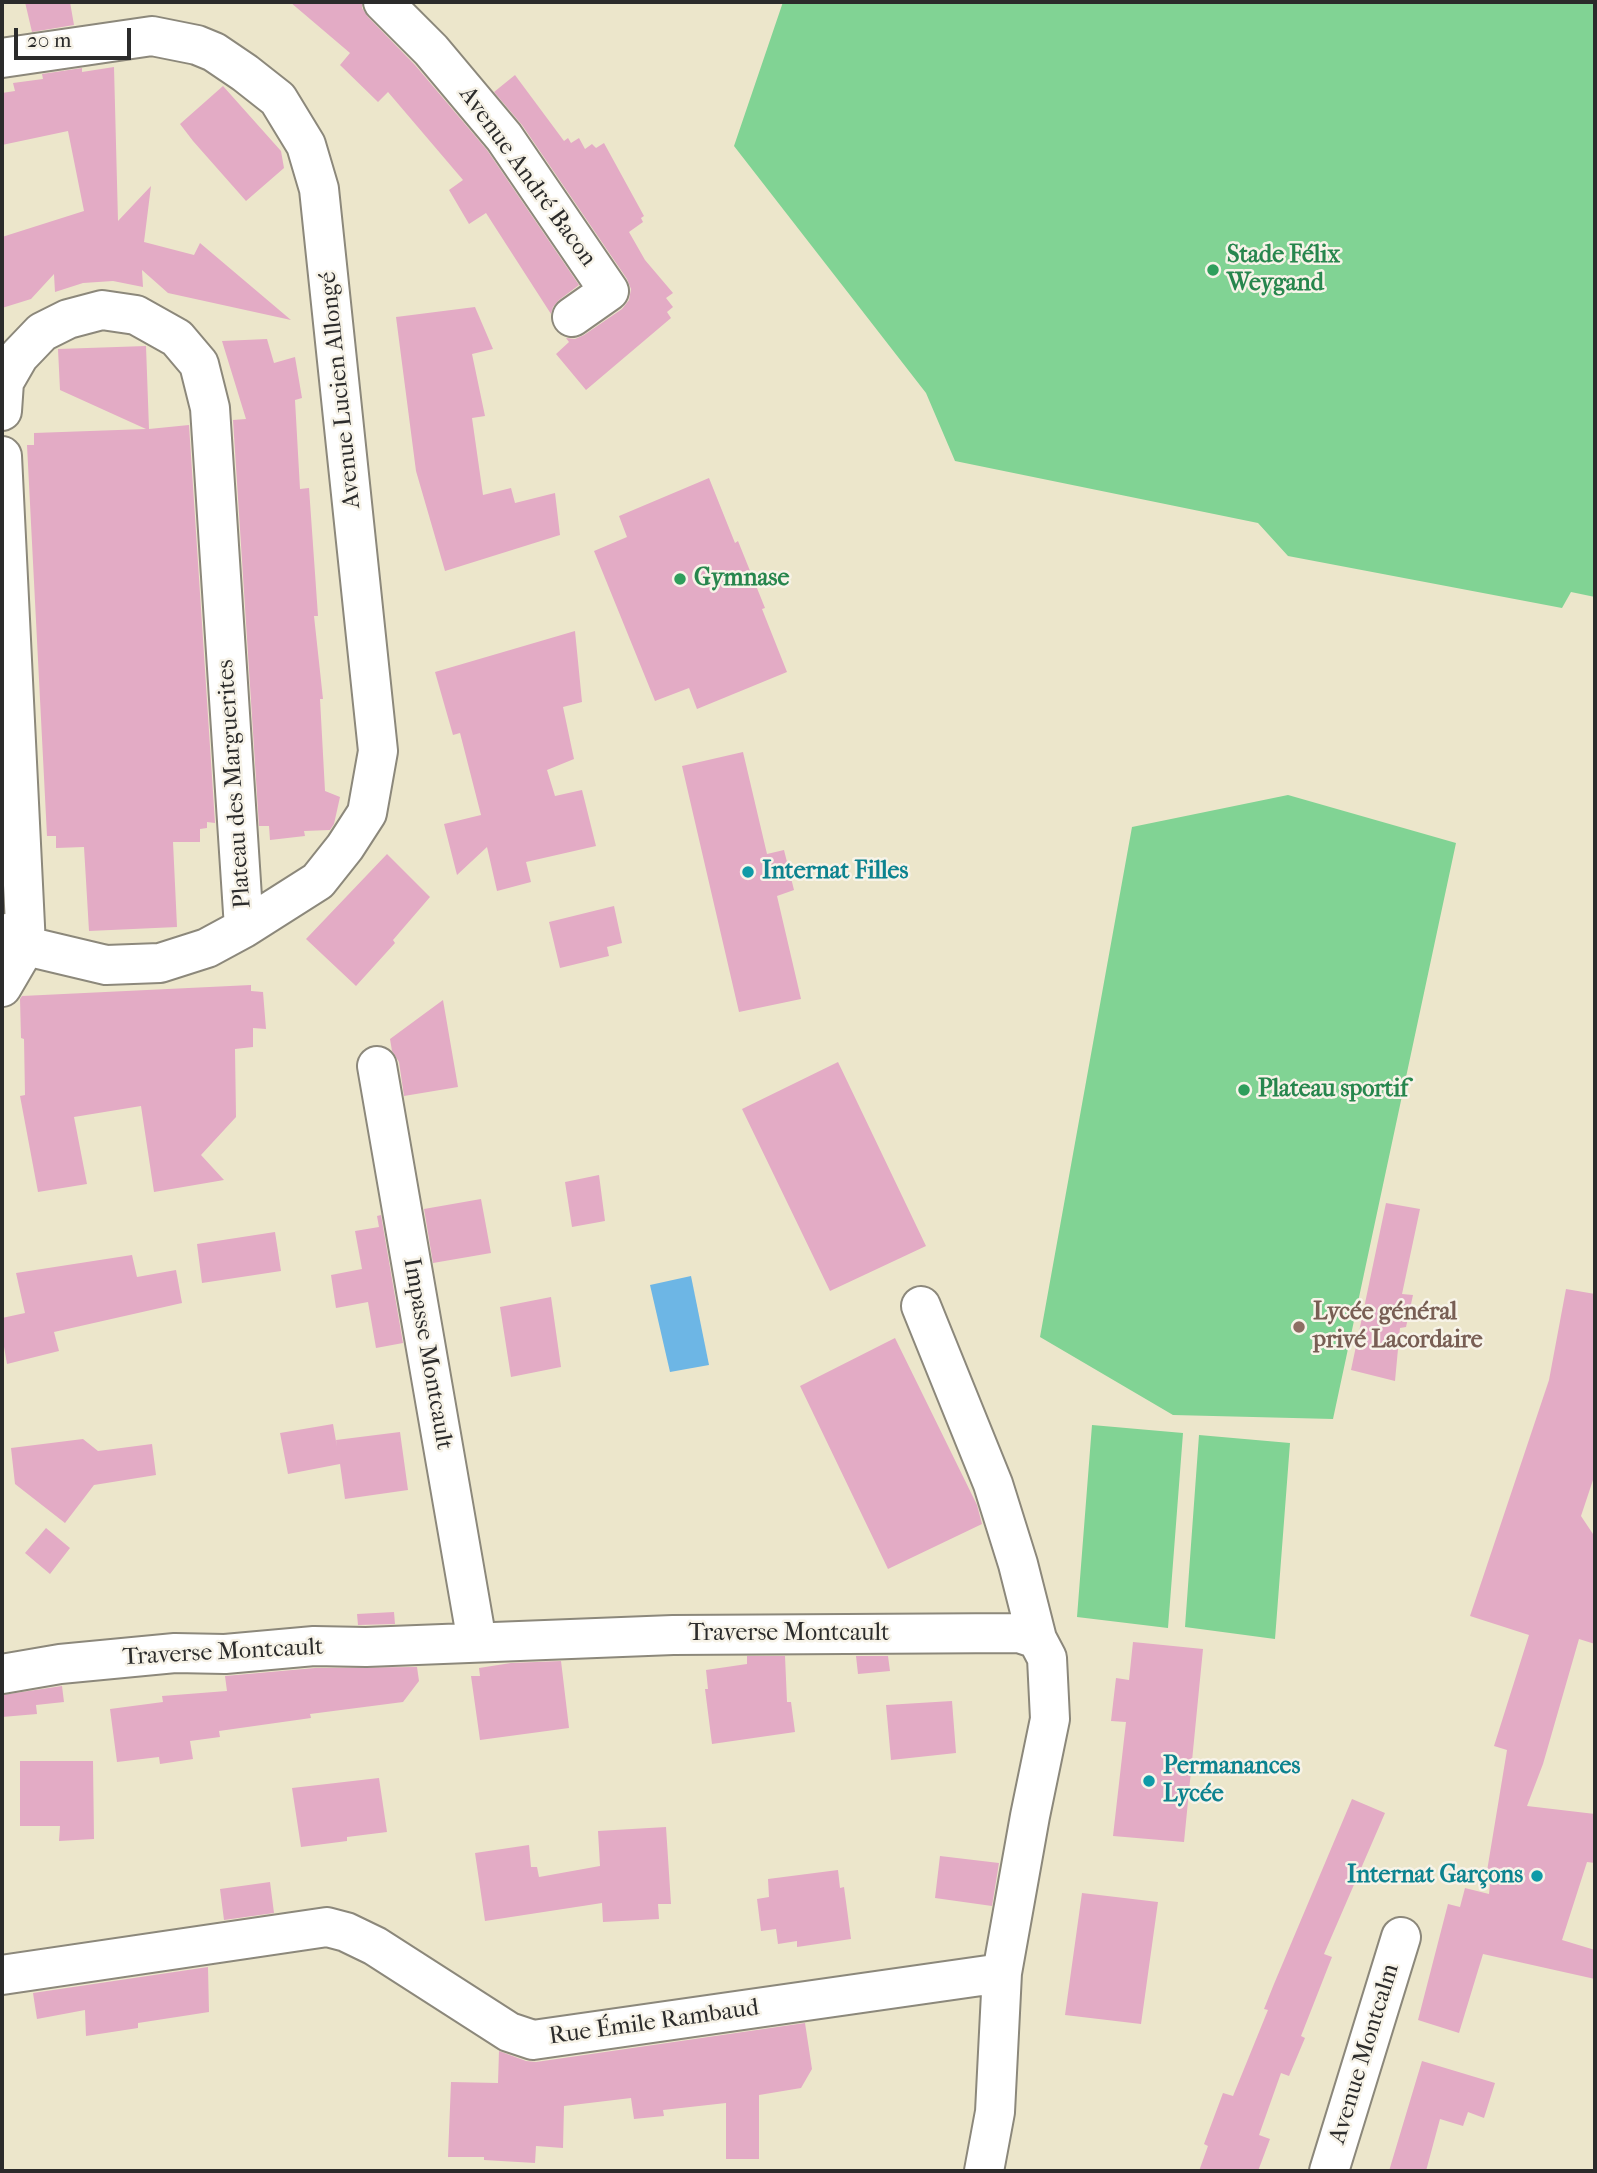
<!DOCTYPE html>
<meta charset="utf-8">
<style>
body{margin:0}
#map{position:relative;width:1597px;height:2173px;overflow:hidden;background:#ece6cb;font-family:"IM FELL French Canon",serif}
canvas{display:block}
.frame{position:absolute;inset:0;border:4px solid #2b2b2b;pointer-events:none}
.scale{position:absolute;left:14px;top:28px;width:117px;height:32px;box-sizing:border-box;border:4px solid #2b2b2b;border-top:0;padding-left:9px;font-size:21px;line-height:24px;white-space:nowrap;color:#2b2b2b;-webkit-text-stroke:5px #f7f3e8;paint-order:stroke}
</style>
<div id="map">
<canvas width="1597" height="2173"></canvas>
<div class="frame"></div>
<div class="scale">20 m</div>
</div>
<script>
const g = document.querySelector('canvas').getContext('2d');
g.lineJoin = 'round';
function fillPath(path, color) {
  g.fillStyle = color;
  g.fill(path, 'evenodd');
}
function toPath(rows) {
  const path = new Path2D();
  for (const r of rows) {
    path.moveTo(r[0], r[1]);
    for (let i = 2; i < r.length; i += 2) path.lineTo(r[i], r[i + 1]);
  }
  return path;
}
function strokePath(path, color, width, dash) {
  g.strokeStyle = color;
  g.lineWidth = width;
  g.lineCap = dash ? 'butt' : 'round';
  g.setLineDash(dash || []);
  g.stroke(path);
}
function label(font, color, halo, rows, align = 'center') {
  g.font = font + ' "IM FELL French Canon",serif';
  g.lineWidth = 5;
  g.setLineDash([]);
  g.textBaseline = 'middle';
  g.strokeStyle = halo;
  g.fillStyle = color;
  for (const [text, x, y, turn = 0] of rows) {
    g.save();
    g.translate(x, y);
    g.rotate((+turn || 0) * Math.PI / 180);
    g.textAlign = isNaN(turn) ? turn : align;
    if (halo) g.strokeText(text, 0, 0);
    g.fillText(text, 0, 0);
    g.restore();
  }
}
fillPath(toPath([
 [783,2,1595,2,1595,597,1571,592,1562,608,1288,556,1258,523,955,461,926,393,734,146],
 [1288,795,1456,843,1333,1419,1173,1415,1040,1337,1132,827],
 [1092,1425,1183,1433,1168,1628,1077,1617],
 [1199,1435,1290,1443,1275,1639,1185,1627]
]), '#81d394');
fillPath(toPath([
 [691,1276,709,1365,670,1372,650,1285]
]), '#6db6e5');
fillPath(toPath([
 [25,2,70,2,74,25,32,32],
 [290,2,362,2,362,8,368,17,415,65,487,150,579,285,559,300,553,307,551,314,486,213,469,224,449,190,463,180,388,92,378,102,340,65,350,53],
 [114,67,118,221,151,186,144,242,194,255,200,243,291,320,168,293,142,270,143,287,113,281,83,283,55,292,54,274,31,299,2,308,2,237,84,211,68,131,2,145,2,93,15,91,13,83,43,79,42,74,82,68,82,72],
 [515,75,564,141,568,138,571,143,579,138,585,149,592,144,596,148,604,143,644,216,641,218,643,222,629,232,645,260,673,293,666,298,673,307,667,312,671,318,586,390,556,354,569,342,566,338,575,339,584,335,622,309,629,300,631,289,627,279,522,125,494,92],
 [223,86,281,151,284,168,246,201,193,141,180,124],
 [475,307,493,349,472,354,485,416,472,418,483,495,511,488,515,503,555,493,560,535,445,571,416,471,396,317],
 [267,339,274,363,295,357,302,398,295,400,300,489,309,488,318,616,314,616,323,699,320,699,325,791,340,797,334,824,330,830,304,831,305,836,270,840,269,826,259,826,233,420,246,419,222,341],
 [146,346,149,429,189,425,215,823,207,822,207,828,200,829,200,842,173,842,177,927,89,931,84,847,56,848,56,836,47,836,27,445,34,445,34,433,146,429,60,390,58,349],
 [709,478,735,543,738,541,765,608,762,609,787,672,697,709,689,688,655,701,594,551,627,537,619,516],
 [575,631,582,702,563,707,574,759,547,770,555,796,582,790,596,846,526,862,531,882,497,891,487,847,457,875,444,824,481,815,460,733,453,735,435,672],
 [743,752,767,854,784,850,794,890,777,896,801,999,739,1012,682,766],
 [387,854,430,897,393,940,395,943,356,986,306,939],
 [614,906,622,943,607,947,609,956,560,968,549,922],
 [251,985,251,991,263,992,266,1029,253,1028,253,1047,235,1049,236,1117,201,1155,224,1180,154,1192,141,1106,74,1117,87,1184,38,1192,20,1096,25,1095,24,1039,21,1038,20,999,22,996],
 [443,1000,458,1087,404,1096,399,1062,392,1051,390,1039],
 [838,1062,926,1246,830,1291,742,1109],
 [599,1175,605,1221,572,1227,565,1182],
 [481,1199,491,1253,433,1263,424,1209],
 [1386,1203,1420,1209,1402,1294,1413,1295,1406,1327,1400,1328,1395,1381,1351,1370],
 [381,1215,403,1343,376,1348,368,1302,336,1308,331,1275,362,1269,355,1231,379,1227,377,1216],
 [275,1232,281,1271,202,1283,197,1244],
 [132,1255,137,1277,176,1270,182,1303,54,1332,59,1351,7,1364,2,1335,2,1318,25,1313,16,1273],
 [1566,1289,1595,1294,1595,1474,1581,1516,1595,1537,1595,1644,1579,1639,1543,1764,1527,1806,1595,1814,1595,1863,1587,1862,1562,1940,1595,1950,1595,1979,1483,1954,1459,2033,1418,2020,1448,1904,1460,1907,1465,1888,1489,1894,1491,1872,1487,1871,1507,1750,1494,1746,1529,1635,1470,1616,1549,1380],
 [551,1297,561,1367,511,1377,500,1307],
 [895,1338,977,1505,982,1524,888,1569,800,1386],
 [333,1424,337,1447,336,1440,400,1432,408,1490,345,1499,340,1464,288,1474,280,1433],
 [83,1439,98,1451,152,1444,156,1475,94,1485,65,1523,15,1484,11,1448],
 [46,1528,70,1548,50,1574,25,1553],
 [394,1612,395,1624,358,1625,357,1614],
 [1133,1642,1203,1649,1184,1842,1113,1836,1126,1722,1111,1721,1116,1678,1129,1680],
 [747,1656,785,1656,787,1702,791,1702,795,1732,712,1744,705,1689,708,1689,706,1670,747,1664],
 [856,1656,888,1656,890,1671,858,1674],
 [561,1661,569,1728,480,1740,471,1676,480,1676,479,1668,511,1663],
 [417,1667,419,1681,403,1702,310,1714,311,1718,219,1731,220,1737,190,1741,193,1759,160,1764,159,1757,117,1762,110,1709,163,1702,162,1696,227,1691,225,1676,315,1668],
 [62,1686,64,1702,36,1705,37,1714,2,1717,2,1695],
 [952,1701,956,1753,891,1760,886,1705],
 [20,1761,93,1761,94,1839,59,1841,60,1826,20,1826],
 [379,1778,387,1832,347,1837,347,1841,301,1847,292,1788],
 [1352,1799,1385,1813,1324,1954,1332,1957,1301,2036,1305,2038,1289,2076,1281,2073,1259,2135,1270,2139,1258,2171,1199,2171,1208,2146,1204,2144,1223,2093,1233,2096,1268,2010,1264,2009,1274,1984],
 [666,1827,671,1904,658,1904,659,1919,603,1922,602,1903,485,1921,475,1853,529,1845,531,1867,537,1867,539,1877,600,1866,598,1831],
 [940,1856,999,1863,992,1906,935,1898],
 [838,1870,840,1888,844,1887,851,1939,797,1947,797,1941,778,1944,776,1929,761,1931,757,1899,769,1897,768,1879],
 [270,1882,274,1913,224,1920,220,1889],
 [1082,1893,1158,1902,1141,2024,1065,2015],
 [208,1967,209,2012,138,2023,138,2028,86,2036,85,2010,37,2019,33,1993],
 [805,2023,812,2069,801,2088,759,2095,759,2159,726,2159,726,2103,663,2110,664,2116,634,2119,631,2098,564,2106,563,2148,536,2146,535,2163,484,2160,484,2157,448,2157,451,2082,498,2083,499,2051,526,2061,536,2062],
 [1422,2061,1495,2083,1484,2118,1468,2112,1463,2126,1440,2119,1426,2171,1389,2171]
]), '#e3abc5');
const minor = toPath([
 [383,2,431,50,504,137,609,291,572,317],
 [2,58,152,36,197,45,214,52,245,73,278,99,306,145,319,189,378,751,367,813,345,847,318,881,244,928,207,948,160,963,106,965,26,946,2,456],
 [2,411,4,382,19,356,42,332,68,319,102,310,136,315,177,338,199,364,210,408,244,928],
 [2,987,26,946,3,933],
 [377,1066,477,1642],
 [921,1306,993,1484,1018,1564,1037,1639,1047,1658,1050,1719,1030,1816,1002,1973,995,2112,984,2171],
 [2,1674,60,1664,175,1653,225,1654,314,1646,366,1647,673,1635,1019,1633,1037,1639],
 [2,1975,327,1927,346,1932,375,1946,509,2032,533,2040,1002,1973],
 [1329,2171,1401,1937]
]);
strokePath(minor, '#8c887b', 42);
strokePath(minor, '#fff', 38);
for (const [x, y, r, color] of [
 [1213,270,7,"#2e9e5b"],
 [680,579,7,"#2e9e5b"],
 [748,872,7,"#0f9aa8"],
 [1244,1090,7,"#2e9e5b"],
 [1299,1327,7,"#8d6e63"],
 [1149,1781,7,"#0f9aa8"],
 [1537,1876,7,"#0f9aa8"]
]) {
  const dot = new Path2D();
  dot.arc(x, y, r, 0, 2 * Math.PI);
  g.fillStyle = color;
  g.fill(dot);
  strokePath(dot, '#f7f3e8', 2.5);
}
label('24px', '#2b2b2b', '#f7f3e8', [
 ["Avenue André Bacon",527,177,54],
 ["Avenue Lucien Allongé",341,390,-96],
 ["Plateau des Marguerites",235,784,-94],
 ["Impasse Montcault",427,1354,80],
 ["Traverse Montcault",789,1634],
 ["Traverse Montcault",223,1653,-3],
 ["Rue Émile Rambaud",654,2023,-8],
 ["Avenue Montcalm",1365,2054,-73]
]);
label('bold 24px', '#27864d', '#f7f3e8', [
 ["Stade Félix",1227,256],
 ["Weygand",1227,284],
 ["Gymnase",694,579],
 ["Plateau sportif",1258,1090]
], 'left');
label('bold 24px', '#0d838f', '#f7f3e8', [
 ["Internat Filles",762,872],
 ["Permanances",1163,1767],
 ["Lycée",1163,1795],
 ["Internat Garçons",1523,1876,"right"]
], 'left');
label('bold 24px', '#785e54', '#f7f3e8', [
 ["Lycée général",1313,1313],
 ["privé Lacordaire",1313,1341]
], 'left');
</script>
